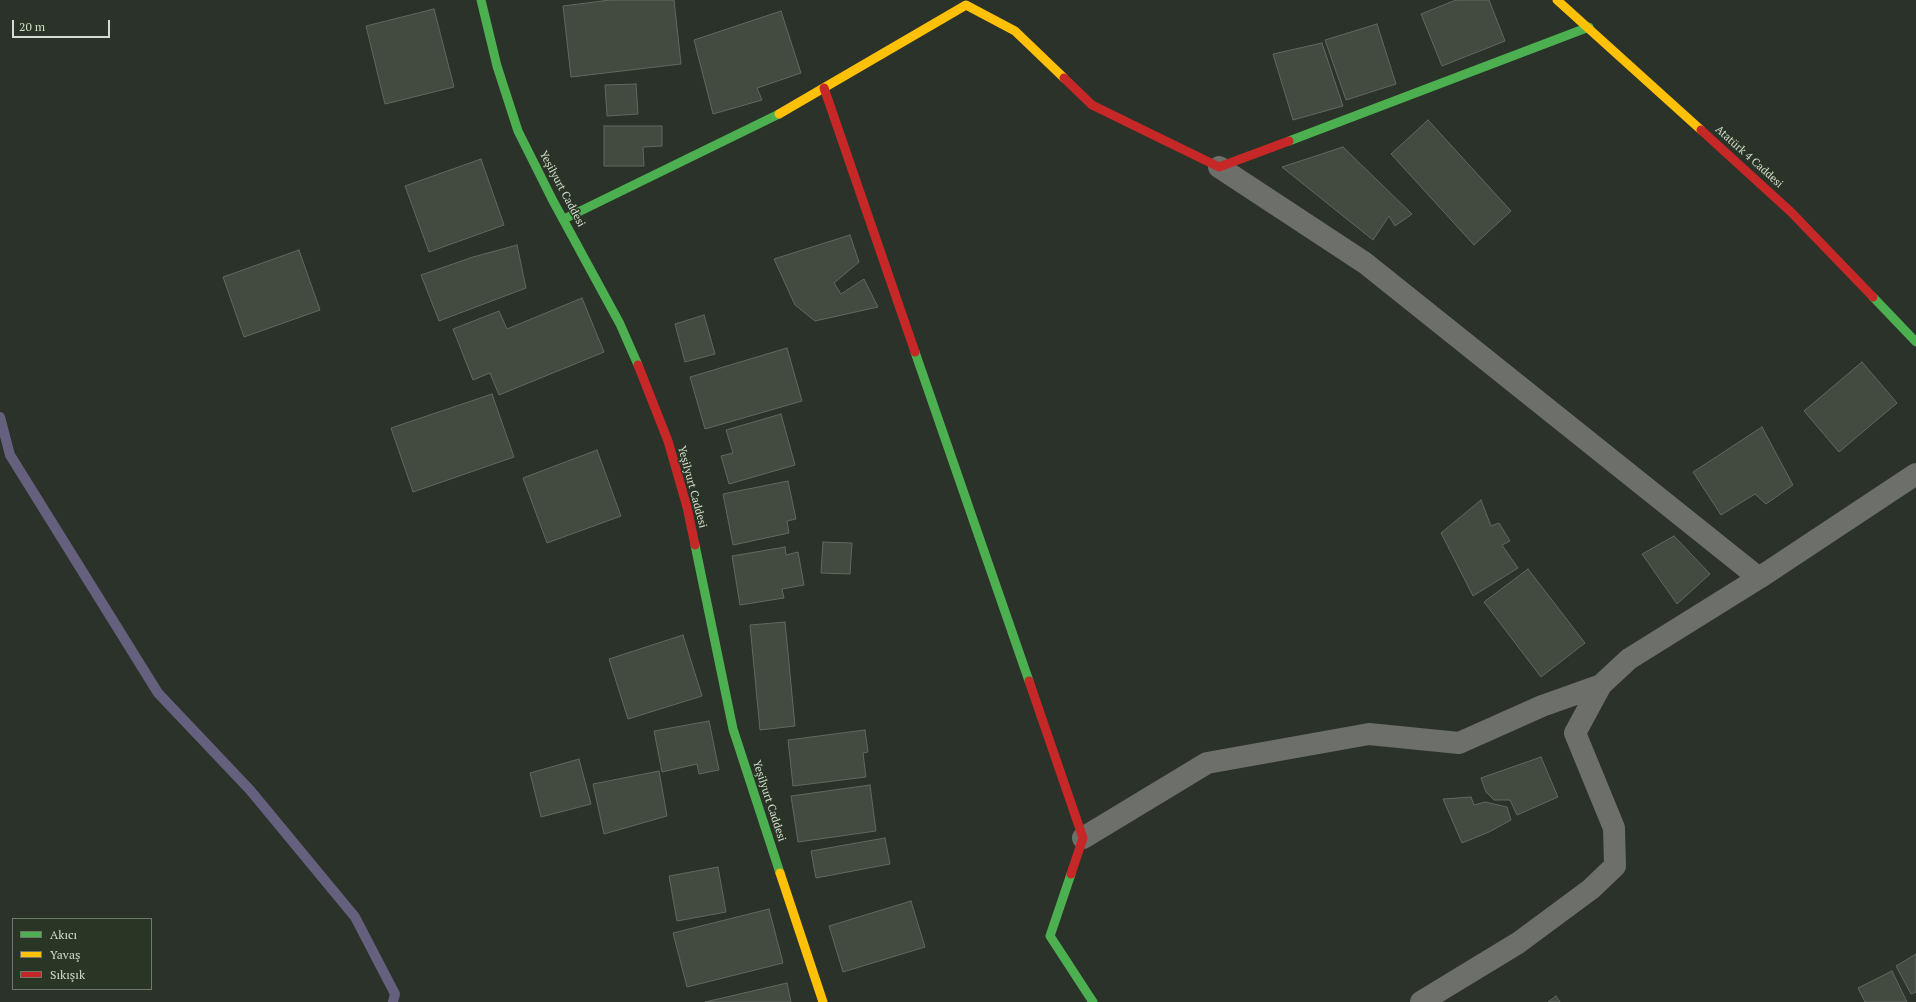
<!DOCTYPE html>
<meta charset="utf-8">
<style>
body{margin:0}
#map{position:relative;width:1916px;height:1002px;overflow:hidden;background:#2b3229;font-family:"PT Serif",serif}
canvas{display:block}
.legend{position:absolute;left:12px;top:918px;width:140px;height:72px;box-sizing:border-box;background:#2a3625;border:1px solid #6e786a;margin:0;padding:5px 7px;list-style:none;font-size:12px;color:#d4dcd1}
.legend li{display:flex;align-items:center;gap:8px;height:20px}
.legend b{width:20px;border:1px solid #6e786a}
.scale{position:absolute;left:12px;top:20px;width:98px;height:18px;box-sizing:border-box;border:2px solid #d4dcd1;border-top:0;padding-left:5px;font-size:12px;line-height:14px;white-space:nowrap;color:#d4dcd1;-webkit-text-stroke:3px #2a3625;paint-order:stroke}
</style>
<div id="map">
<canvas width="1916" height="1002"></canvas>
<ul class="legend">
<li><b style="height:5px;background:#4caf50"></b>Akıcı</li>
<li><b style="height:5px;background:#ffc107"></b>Yavaş</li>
<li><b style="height:5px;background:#c62828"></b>Sıkışık</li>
</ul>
<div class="scale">20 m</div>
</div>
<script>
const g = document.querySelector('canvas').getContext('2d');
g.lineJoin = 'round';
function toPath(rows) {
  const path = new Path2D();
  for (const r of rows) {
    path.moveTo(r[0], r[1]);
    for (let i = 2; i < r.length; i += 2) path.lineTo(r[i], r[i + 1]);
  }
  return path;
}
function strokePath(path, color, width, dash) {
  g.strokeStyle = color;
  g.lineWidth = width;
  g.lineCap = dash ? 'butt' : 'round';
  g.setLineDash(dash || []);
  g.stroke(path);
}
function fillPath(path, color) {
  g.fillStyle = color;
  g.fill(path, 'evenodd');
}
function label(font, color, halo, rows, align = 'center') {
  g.font = font + ' "PT Serif",serif';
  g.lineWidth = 3;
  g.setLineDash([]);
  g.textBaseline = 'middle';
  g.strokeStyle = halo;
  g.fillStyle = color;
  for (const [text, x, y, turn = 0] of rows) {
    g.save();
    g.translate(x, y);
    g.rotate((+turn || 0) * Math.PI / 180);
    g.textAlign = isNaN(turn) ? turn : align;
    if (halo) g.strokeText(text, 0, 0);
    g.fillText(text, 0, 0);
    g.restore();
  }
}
strokePath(toPath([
 [0,417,10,455,158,693,250,790,355,917,395,994,393,1002]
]), '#66607f', 10);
const building = toPath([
 [610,0,674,0,681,64,571,77,563,6,610,0],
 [1456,0,1489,0,1505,41,1442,66,1421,14,1456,0],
 [434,9,454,87,385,104,366,26,434,9],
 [781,11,801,73,757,88,762,100,713,114,694,40,781,11],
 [1377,24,1396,84,1346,100,1325,40,1377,24],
 [1322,43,1343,106,1293,120,1273,54,1322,43],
 [636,84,638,114,607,116,605,85,636,84],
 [1428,120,1511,211,1474,245,1391,154,1428,120],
 [604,126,662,126,662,146,643,147,644,166,604,166,604,126],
 [1343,147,1412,214,1395,226,1389,216,1373,240,1282,167,1343,147],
 [481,159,504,225,429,252,405,186,481,159],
 [850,235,859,262,834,283,841,294,864,279,878,307,815,321,795,305,774,259,850,235],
 [517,245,526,288,439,321,421,275,473,257,517,245],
 [299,250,320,310,244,337,223,277,299,250],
 [582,298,604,352,499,395,490,373,473,380,453,329,499,311,507,329,582,298],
 [704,315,715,354,685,362,675,324,704,315],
 [787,348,802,401,705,429,690,377,787,348],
 [1862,362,1897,403,1839,452,1804,411,1862,362],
 [492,394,514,457,413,492,391,428,492,394],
 [781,414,795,465,729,484,721,456,733,453,726,430,781,414],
 [1762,427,1793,485,1766,504,1755,494,1721,515,1693,472,1762,427],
 [597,450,621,516,547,543,523,478,597,450],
 [788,481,796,519,787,521,789,533,733,545,723,494,788,481],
 [1481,500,1491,526,1499,523,1510,541,1502,545,1518,568,1473,596,1441,533,1481,500],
 [1674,536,1710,574,1677,604,1642,554,1674,536],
 [823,542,852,543,850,574,821,573,823,542],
 [785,547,786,555,798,552,804,585,782,589,784,598,740,605,732,556,785,547],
 [1528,569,1585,643,1541,677,1484,602,1528,569],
 [785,622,795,726,760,730,750,625,785,622],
 [683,635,702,696,628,719,609,659,683,635],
 [709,721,719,770,699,774,697,764,662,772,654,731,709,721],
 [865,730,868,752,863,753,866,777,793,786,788,740,865,730],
 [1541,757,1558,797,1517,815,1510,800,1494,800,1486,792,1481,778,1541,757],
 [579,759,591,804,541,817,530,773,579,759],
 [659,771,667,816,604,834,593,784,659,771],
 [870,785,876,831,798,842,791,796,870,785],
 [1471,797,1474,805,1485,802,1507,807,1511,820,1489,832,1462,843,1443,799,1471,797],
 [885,838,890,864,816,878,811,851,885,838],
 [718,867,726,912,677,921,669,876,718,867],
 [911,901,925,947,843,972,829,926,911,901],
 [769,909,783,963,687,987,673,933,769,909],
 [1916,954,1916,992,1911,994,1896,966,1916,954],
 [1892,971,1907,1002,1865,1002,1858,988,1892,971],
 [787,983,791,1002,705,1002,787,983],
 [1556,996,1560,1002,1548,1002,1556,996]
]);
fillPath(building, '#434a40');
strokePath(building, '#626861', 1);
strokePath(toPath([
 [1219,167,1365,263,1759,578],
 [1083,838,1207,763,1369,734,1459,743,1542,706,1601,685],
 [1421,1002,1518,943,1591,889,1615,866,1614,828,1575,733,1601,685,1629,659,1759,578,1916,474]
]), '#6c6f6a', 22);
strokePath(toPath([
 [481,0,497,66,518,131,552,199,620,324,638,365],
 [1289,141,1589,27],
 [564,219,779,114],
 [1873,297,1916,342],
 [915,352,1029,681],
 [695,545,733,729,780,873],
 [1071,874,1050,936,1093,1002]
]), '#4caf50', 9);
strokePath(toPath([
 [1557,0,1701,130],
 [779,114,966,5,1015,31,1064,78],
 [780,873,823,1002]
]), '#ffc107', 9);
strokePath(toPath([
 [1064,78,1092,105,1219,167,1289,141],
 [824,88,915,352],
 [1701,130,1791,212,1873,297],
 [638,365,668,441,687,507,695,545],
 [1029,681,1083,838,1071,874]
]), '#c62828', 9);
label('11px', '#d4dcd1', '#2a3625', [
 ["Atatürk 4 Caddesi",1749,157,42],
 ["Yeşilyurt Caddesi",562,189,62],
 ["Yeşilyurt Caddesi",692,487,75],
 ["Yeşilyurt Caddesi",769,801,72]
]);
</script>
